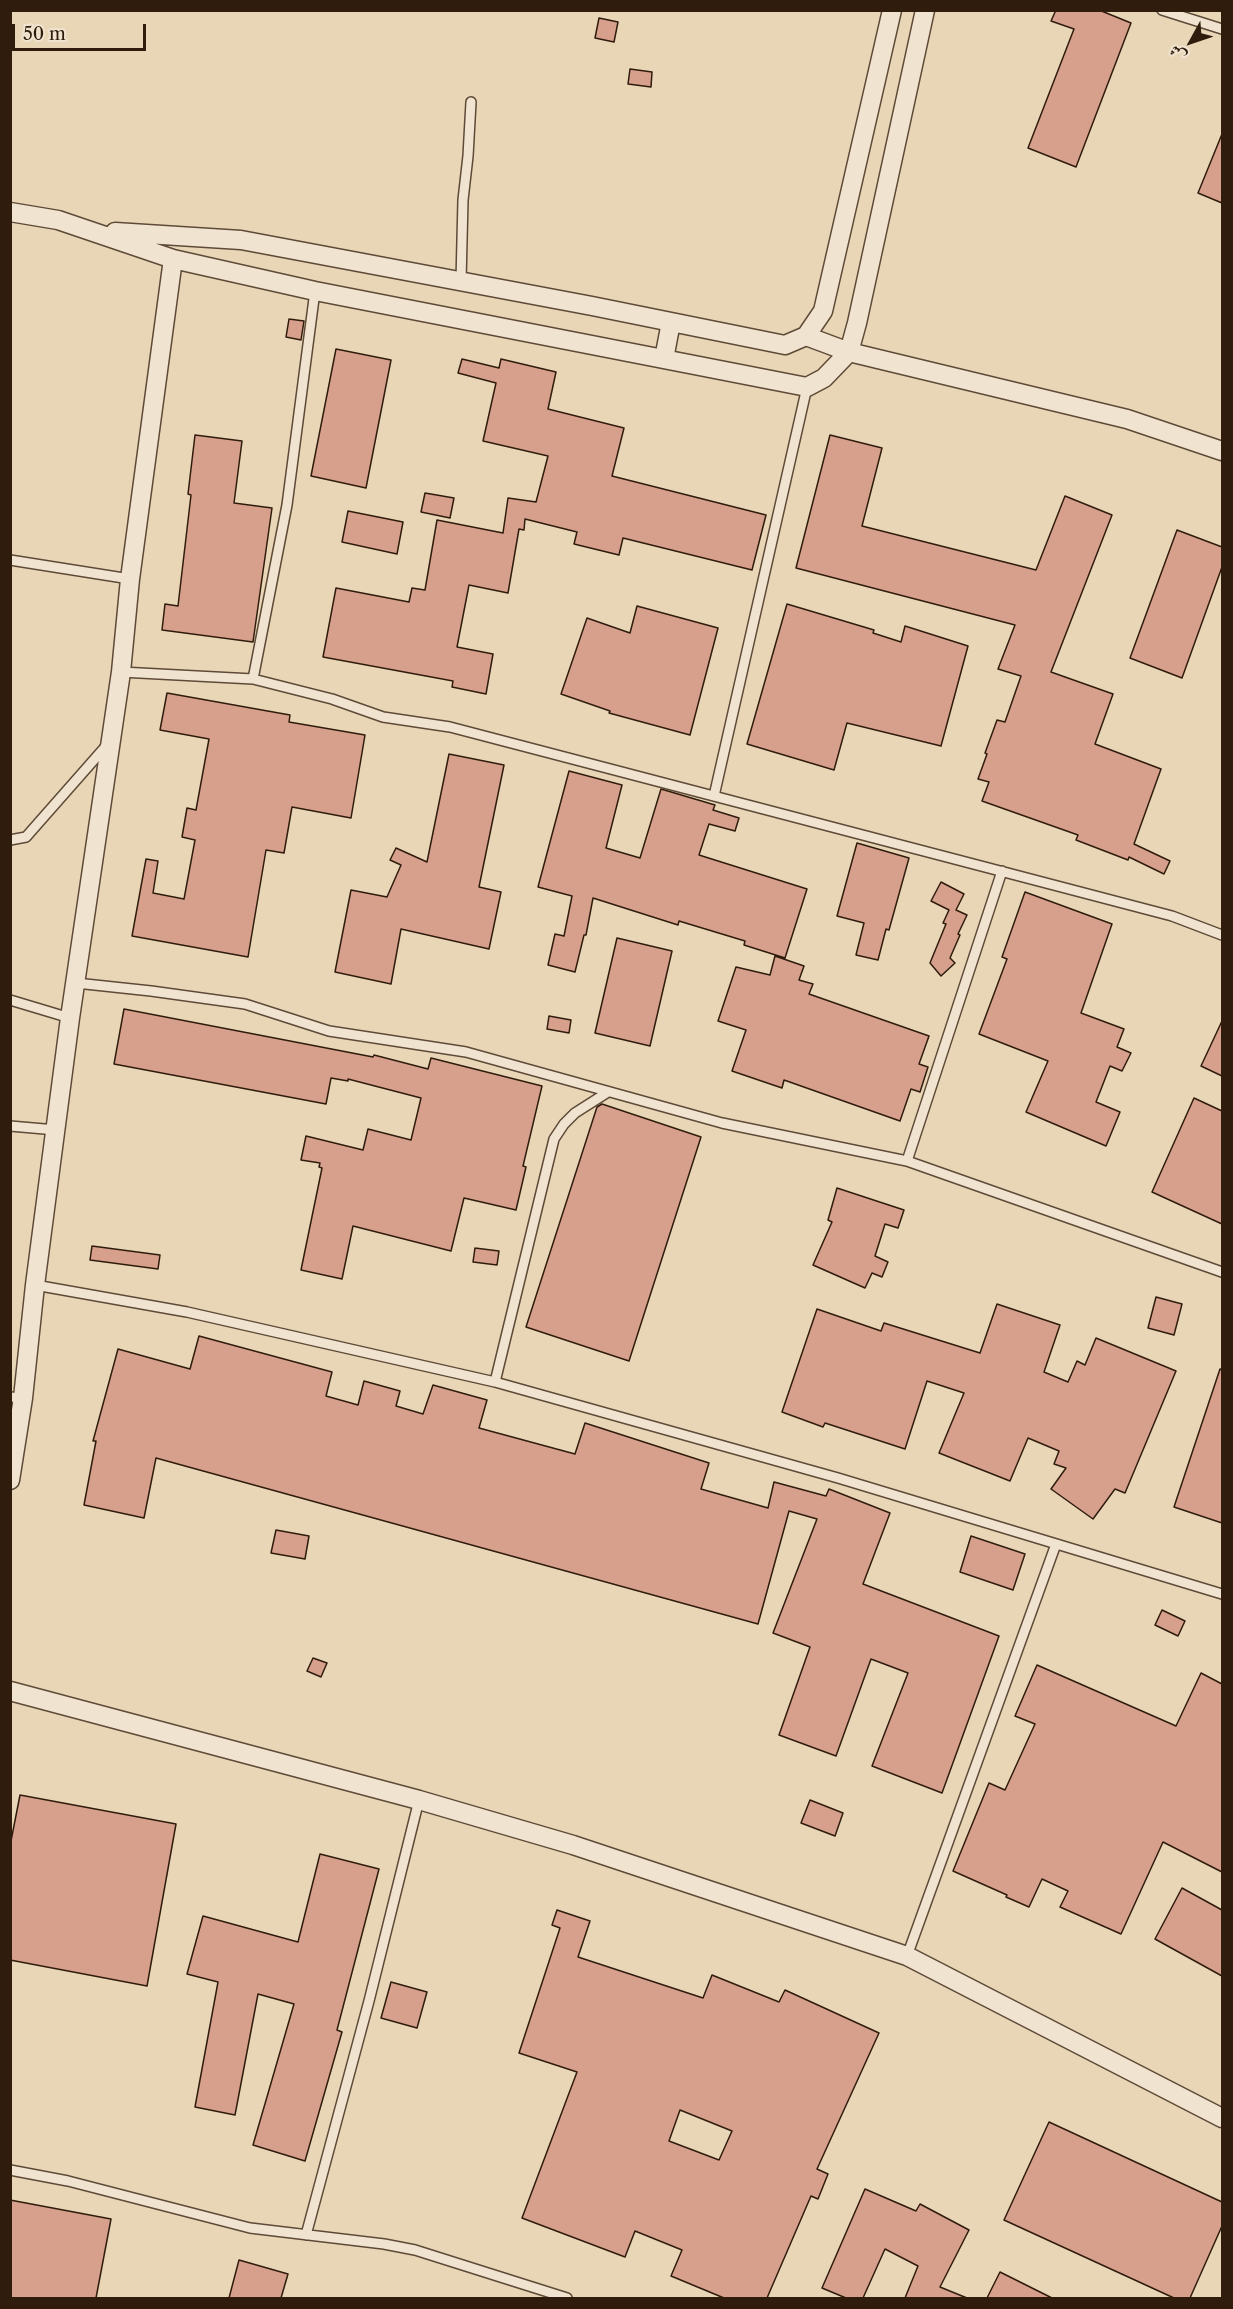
<!DOCTYPE html>
<meta charset="utf-8">
<style>
body{margin:0}
#map{position:relative;width:1233px;height:2309px;overflow:hidden;background:#e8d6b7;font-family:"Libre Caslon Text",Amiri,serif}
canvas{display:block}
.frame{position:absolute;inset:0;border:12px solid #301c0c;pointer-events:none}
.north{position:absolute;left:1161px;top:12px;width:60px;height:60px;-webkit-text-stroke:4px #f0e4d0;paint-order:stroke;rotate:230deg;font-size:16px;font-weight:700;line-height:24px;text-align:center;color:#301c0c}
.north::after{content:'';display:block;margin:auto;width:21px;height:27px;background:#301c0c;clip-path:polygon(50% 0,100% 100%,50% 72%,0 100%)}
.scale{position:absolute;left:12px;top:24px;width:134px;height:27px;box-sizing:border-box;border:3px solid #301c0c;border-top:0;padding-left:8px;font-size:18px;line-height:21px;white-space:nowrap;color:#301c0c;-webkit-text-stroke:4px #f0e4d0;paint-order:stroke}
</style>
<div id="map">
<canvas width="1233" height="2309"></canvas>
<div class="frame"></div>
<div class="north">ش</div>
<div class="scale">50 m</div>
</div>
<script>
const g = document.querySelector('canvas').getContext('2d');
g.lineJoin = 'round';
function fillPath(path, color) {
  g.fillStyle = color;
  g.fill(path, 'evenodd');
}
function toPath(rows) {
  const path = new Path2D();
  for (const r of rows) {
    path.moveTo(r[0], r[1]);
    for (let i = 2; i < r.length; i += 2) path.lineTo(r[i], r[i + 1]);
  }
  return path;
}
function strokePath(path, color, width, dash) {
  g.strokeStyle = color;
  g.lineWidth = width;
  g.lineCap = dash ? 'butt' : 'round';
  g.setLineDash(dash || []);
  g.stroke(path);
}
const building = toPath([
 [1056,10,1099,10,1131,23,1076,167,1028,148,1074,29,1051,21,1056,10],
 [599,18,618,22,614,42,595,38,599,18],
 [630,69,652,72,651,87,628,84,630,69],
 [1222,134,1222,203,1198,193,1222,134],
 [289,319,304,321,301,340,286,337,289,319],
 [336,349,391,360,366,488,311,476,336,349],
 [462,359,499,368,501,359,556,372,548,409,624,428,612,476,766,515,752,570,623,538,619,555,574,544,577,532,525,519,524,530,519,529,508,593,469,585,457,647,493,654,486,694,452,687,453,681,323,657,336,588,409,602,412,588,425,590,437,520,503,533,508,498,536,502,548,456,483,441,496,383,458,373,462,359],
 [195,435,242,441,234,503,272,508,253,642,162,630,165,604,178,606,191,495,188,494,195,435],
 [830,435,882,448,862,526,1036,570,1065,496,1112,515,1051,672,1113,694,1095,744,1161,769,1134,844,1170,861,1164,874,1129,857,1128,860,1076,840,1078,835,982,801,989,782,978,779,987,754,985,753,997,720,1005,722,1021,676,998,669,1015,625,796,568,830,435],
 [425,493,454,498,450,518,421,512,425,493],
 [348,511,403,522,397,554,342,542,348,511],
 [1177,530,1222,547,1222,567,1182,678,1130,658,1177,530],
 [787,604,874,630,873,633,901,642,905,626,968,646,941,746,847,723,834,770,747,744,787,604],
 [637,606,718,628,690,735,609,713,610,711,561,694,587,618,630,633,637,606],
 [167,693,290,715,289,722,365,735,351,818,292,807,284,853,266,850,248,957,132,936,146,859,158,861,153,893,184,899,195,840,182,837,187,808,196,810,209,739,160,730,167,693],
 [449,754,504,765,479,887,501,892,489,949,401,929,391,984,335,972,351,890,387,897,401,865,390,860,396,848,427,862,449,754],
 [569,771,622,785,606,848,640,858,661,789,715,805,713,810,739,818,735,831,709,824,699,855,807,889,785,958,744,945,745,941,679,921,678,925,593,898,586,935,584,935,575,972,548,965,555,934,564,936,572,896,538,887,569,771],
 [857,843,909,858,889,930,886,929,878,960,856,955,864,923,837,916,857,843],
 [941,882,964,894,956,910,967,915,958,934,960,935,950,958,955,963,941,976,930,963,946,924,943,923,949,910,931,901,941,882],
 [1025,892,1112,924,1081,1013,1124,1029,1117,1047,1131,1053,1122,1071,1110,1066,1096,1102,1120,1112,1106,1146,1026,1112,1048,1061,979,1034,1007,959,1002,957,1025,892],
 [617,938,672,951,650,1046,595,1033,617,938],
 [775,956,804,966,799,980,813,984,809,994,929,1036,919,1064,928,1067,920,1092,911,1089,900,1121,784,1080,782,1088,732,1071,746,1030,718,1021,736,967,770,975,775,956],
 [124,1009,373,1057,374,1055,428,1069,431,1058,542,1086,523,1166,526,1167,516,1210,464,1198,451,1251,353,1226,342,1279,301,1270,322,1168,319,1167,320,1163,301,1160,306,1136,363,1150,368,1129,411,1140,421,1098,348,1079,348,1081,331,1078,326,1104,114,1064,124,1009],
 [549,1016,571,1020,569,1033,547,1029,549,1016],
 [1222,1021,1222,1076,1201,1066,1222,1021],
 [1194,1098,1222,1111,1222,1224,1152,1192,1194,1098],
 [602,1104,701,1137,629,1361,526,1327,597,1107,602,1104],
 [837,1188,904,1210,898,1228,885,1224,875,1256,888,1262,882,1277,872,1273,865,1288,813,1265,832,1222,828,1220,837,1188],
 [92,1246,160,1255,158,1269,90,1260,92,1246],
 [475,1248,499,1251,497,1265,473,1262,475,1248],
 [1156,1297,1182,1304,1174,1335,1148,1328,1156,1297],
 [997,1304,1060,1325,1044,1372,1068,1382,1077,1361,1085,1365,1096,1338,1176,1371,1125,1493,1115,1489,1093,1519,1051,1489,1066,1468,1054,1464,1059,1451,1028,1438,1010,1481,939,1453,964,1393,927,1381,905,1449,825,1423,823,1427,782,1412,817,1309,881,1331,884,1323,980,1353,997,1304],
 [199,1336,332,1372,326,1396,358,1405,364,1381,400,1391,396,1406,423,1414,433,1385,487,1400,479,1428,575,1454,585,1423,709,1463,701,1489,768,1508,774,1482,826,1496,829,1489,890,1513,863,1584,999,1636,942,1793,872,1766,908,1673,871,1659,836,1756,779,1735,810,1647,773,1633,817,1519,789,1511,758,1624,156,1458,144,1518,84,1505,96,1441,93,1441,118,1349,190,1369,199,1336],
 [1220,1369,1222,1370,1222,1523,1174,1507,1220,1369],
 [276,1530,309,1536,305,1559,271,1553,276,1530],
 [971,1536,1025,1554,1013,1590,960,1572,971,1536],
 [1162,1610,1185,1621,1178,1636,1155,1625,1162,1610],
 [313,1658,327,1663,321,1677,307,1671,313,1658],
 [1037,1665,1176,1726,1201,1673,1222,1684,1222,1872,1163,1842,1121,1934,1060,1907,1068,1891,1042,1879,1029,1907,1006,1897,1007,1895,953,1871,989,1783,1005,1790,1035,1724,1015,1716,1037,1665],
 [20,1795,176,1824,147,1986,10,1960,10,1846,20,1795],
 [810,1800,843,1813,835,1836,801,1823,810,1800],
 [320,1854,379,1869,337,2030,342,2032,305,2161,253,2145,294,2004,258,1994,235,2115,195,2107,218,1982,187,1974,203,1916,298,1942,320,1854],
 [1182,1888,1222,1910,1222,1976,1155,1939,1182,1888],
 [557,1910,590,1921,578,1957,703,1998,712,1975,779,2002,785,1990,879,2033,817,2169,828,2174,818,2199,811,2196,767,2298,724,2298,671,2276,682,2250,635,2231,625,2257,522,2218,577,2072,519,2053,560,1928,552,1925,557,1910],
 [680,2110,732,2131,719,2160,669,2141,680,2110],
 [391,1982,427,1992,417,2028,381,2018,391,1982],
 [1049,2122,1222,2202,1222,2226,1190,2298,1174,2298,1004,2220,1049,2122],
 [865,2189,916,2211,920,2204,969,2230,940,2287,967,2298,905,2298,918,2266,885,2249,863,2298,846,2298,822,2288,865,2189],
 [10,2200,111,2219,96,2298,10,2298,10,2200],
 [239,2260,288,2274,281,2298,229,2298,239,2260],
 [1000,2272,1052,2298,987,2298,1000,2272]
]);
fillPath(building, '#d7a08c');
strokePath(building, '#301c0c', 1.5);
const service = toPath([
 [1162,10,1222,29],
 [461,281,463,200,468,156,471,102],
 [10,560,130,579],
 [121,672,253,679,332,699,383,717,450,727,1172,916,1222,935],
 [253,679,287,505,315,291],
 [714,796,807,387],
 [10,840,26,837,107,745],
 [76,983,151,991,245,1004,329,1031,466,1052,722,1123,907,1161,1222,1272],
 [10,1000,70,1018],
 [10,1126,56,1130],
 [907,1161,1002,871],
 [35,1285,187,1312,495,1382,838,1478,1222,1594],
 [495,1382,554,1139,564,1124,575,1113,608,1092],
 [10,1397,23,1398],
 [907,1956,1056,1544],
 [10,2170,68,2181,250,2228,384,2244,415,2250,567,2298],
 [306,2235,369,2001,419,1800]
]);
const minor = toPath([
 [10,212,58,220,173,259,315,291,807,387,824,378,849,352,857,323,925,10],
 [115,232,241,240,592,306,785,345,806,336,823,311,892,10],
 [806,336,849,352,1127,419,1222,451],
 [664,359,671,322],
 [10,1480,23,1398,35,1285,70,1018,121,672,130,579,173,259],
 [10,1691,419,1800,573,1845,907,1956,1222,2118]
]);
strokePath(service, '#5e4a37', 12);
strokePath(minor, '#5e4a37', 21);
strokePath(service, '#f0e4d0', 9);
strokePath(minor, '#f0e4d0', 18);
</script>
